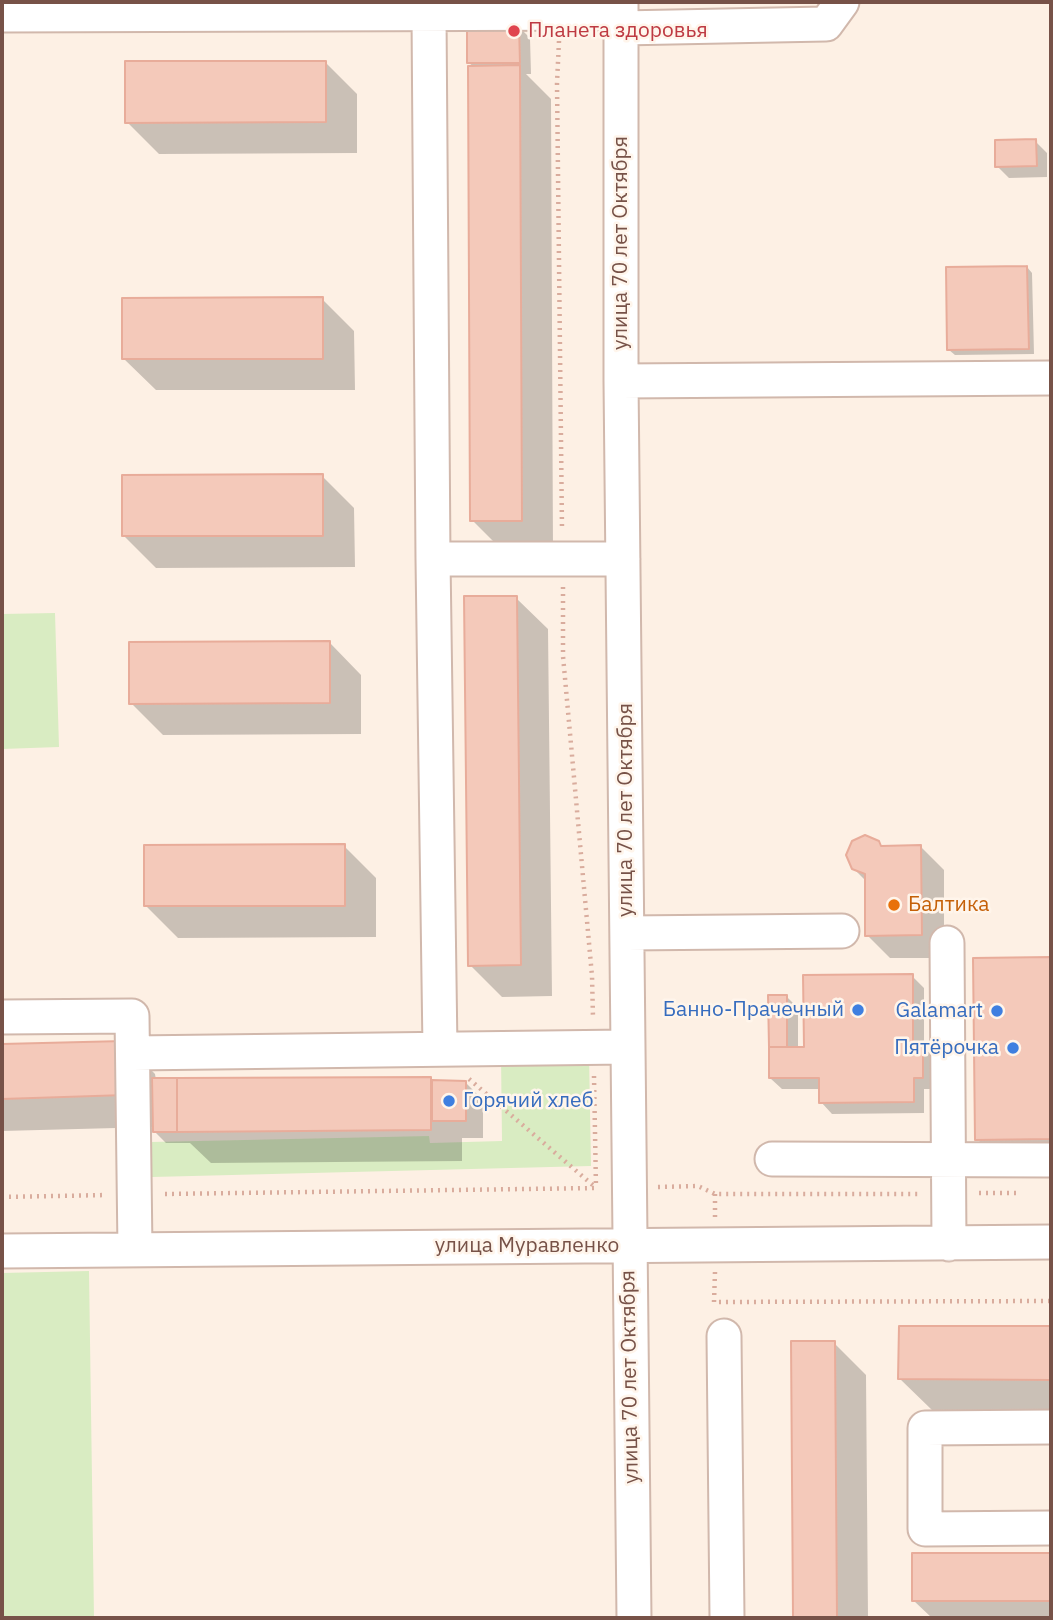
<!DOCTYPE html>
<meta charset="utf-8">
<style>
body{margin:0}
#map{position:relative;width:1053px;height:1620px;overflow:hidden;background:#fdf0e4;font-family:"IBM Plex Sans",sans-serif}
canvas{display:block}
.frame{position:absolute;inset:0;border:4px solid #775248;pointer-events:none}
</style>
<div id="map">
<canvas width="1053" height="1620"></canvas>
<div class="frame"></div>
</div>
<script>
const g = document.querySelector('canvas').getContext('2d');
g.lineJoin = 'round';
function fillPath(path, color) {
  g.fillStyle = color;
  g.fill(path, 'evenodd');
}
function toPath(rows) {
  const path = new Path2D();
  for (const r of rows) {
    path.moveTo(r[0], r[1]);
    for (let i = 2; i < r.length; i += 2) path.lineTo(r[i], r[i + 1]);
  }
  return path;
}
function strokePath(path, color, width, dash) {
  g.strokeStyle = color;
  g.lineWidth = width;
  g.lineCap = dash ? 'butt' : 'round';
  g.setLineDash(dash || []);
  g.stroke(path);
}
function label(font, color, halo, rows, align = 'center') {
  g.font = font + ' "IBM Plex Sans",sans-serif';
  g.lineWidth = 5;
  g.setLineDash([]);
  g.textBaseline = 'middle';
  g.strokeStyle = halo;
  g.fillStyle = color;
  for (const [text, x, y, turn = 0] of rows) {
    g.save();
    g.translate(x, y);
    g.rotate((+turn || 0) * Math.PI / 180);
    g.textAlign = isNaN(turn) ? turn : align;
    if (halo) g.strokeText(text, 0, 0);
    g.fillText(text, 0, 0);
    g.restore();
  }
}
fillPath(toPath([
 [55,613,59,747,2,749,2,614],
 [589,1054,591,1166,152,1177,151,1142,429,1136,430,1143,502,1141,501,1056],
 [89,1271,94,1618,2,1618,2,1273]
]), '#d9ecc2');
fillPath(toPath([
 [519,27,530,38,531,74,526,74,551,99,553,552,504,552,472,520,474,67,469,63],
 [325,62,357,94,357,153,159,154,127,122],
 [1035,141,1047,153,1047,177,1009,178,997,166],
 [1027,267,1032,273,1034,354,955,355,949,350],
 [322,299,354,331,355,390,156,390,124,359],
 [322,476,354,508,355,567,156,568,124,536],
 [516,598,548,629,552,996,502,997,470,965],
 [330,643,361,675,361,734,163,735,131,703],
 [878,843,883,848,921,847,944,870,944,958,890,958,867,935,867,882,853,868],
 [344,846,376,878,376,937,178,938,146,906],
 [1051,959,1051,1156,995,1157,977,1139,975,960],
 [912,976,924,988,924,1048,934,1057,934,1089,924,1089,924,1113,832,1114,821,1102,820,1089,782,1089,770,1078,786,996,798,1008,798,1048,806,1048],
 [124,1042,155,1074,156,1080,430,1079,433,1082,465,1082,483,1100,483,1138,462,1138,462,1161,211,1163,190,1143,166,1143,154,1131,154,1127,2,1131,2,1045],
 [901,1328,1051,1328,1051,1411,932,1410,900,1379],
 [792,1343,834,1343,866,1375,868,1618,795,1618],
 [914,1555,1051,1555,1051,1618,932,1618,914,1601]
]), '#0003');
const building = toPath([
 [467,25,519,25,520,63,467,63,467,25],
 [125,61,326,61,326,122,125,123,125,61],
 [520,65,522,521,470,521,468,66,520,65],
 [1036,139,1037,166,995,167,995,140,1036,139],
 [1027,266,1029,349,947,350,946,267,1027,266],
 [323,297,323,359,122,359,122,298,323,297],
 [323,474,323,536,122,536,122,475,323,474],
 [464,596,517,596,521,965,468,966,464,596],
 [330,641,330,703,129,704,129,642,330,641],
 [865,835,879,841,881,846,921,845,922,935,865,936,865,874,852,869,846,855,852,841,865,835],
 [345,844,345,906,144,906,144,845,345,844],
 [1051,957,1051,1139,975,1140,973,958,1051,957],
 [913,974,913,1044,923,1044,923,1078,914,1078,914,1102,819,1103,819,1078,769,1078,769,1047,804,1047,803,975,913,974],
 [768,995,787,995,787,1047,769,1047,768,995],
 [124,1041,126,1095,2,1099,2,1044,124,1041],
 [431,1077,431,1130,177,1132,177,1078,431,1077],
 [152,1078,177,1078,177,1132,153,1132,152,1078],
 [432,1080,466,1081,466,1121,432,1121,432,1080],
 [899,1326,1051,1326,1051,1380,898,1379,899,1326],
 [791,1341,835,1341,837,1618,793,1618,791,1341],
 [912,1553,1051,1553,1051,1601,912,1601,912,1553]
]);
fillPath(building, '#f4c9ba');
strokePath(building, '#e8ac9a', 2);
const minor = toPath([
 [621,2,621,381,634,1618],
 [429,14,433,559,623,559],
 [2,15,621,13],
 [621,28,826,24,842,2],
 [621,381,1051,378],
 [433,559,440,1049],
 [627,933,842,931],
 [947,943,949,1244],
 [2,1017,132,1016,135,1250],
 [133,1053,626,1047],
 [772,1159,1051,1160],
 [2,1251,1051,1242],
 [724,1336,727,1618],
 [1051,1427,925,1428,925,1529,1051,1528]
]);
strokePath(minor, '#d1b8ac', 37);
strokePath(toPath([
 [559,41,557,83,562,529],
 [563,587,563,656,592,976,593,1018],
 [594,1076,596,1188],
 [469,1079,595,1187],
 [658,1187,698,1186,715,1194,921,1194],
 [979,1193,1019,1193],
 [165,1194,597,1188],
 [715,1194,715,1218],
 [2,1197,107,1195],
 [715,1272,714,1302,1051,1301]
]), '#d9ac9d', 4.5, [2, 5]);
strokePath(minor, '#fff', 33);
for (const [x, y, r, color] of [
 [514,31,7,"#e0444e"],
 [894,905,7,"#e8710a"],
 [858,1010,7,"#3f7fe0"],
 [997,1011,7,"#3f7fe0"],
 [1013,1048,7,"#3f7fe0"],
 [449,1101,7,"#3f7fe0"]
]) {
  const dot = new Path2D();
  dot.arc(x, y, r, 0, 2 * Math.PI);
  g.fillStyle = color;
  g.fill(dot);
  strokePath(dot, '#fff5eb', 2.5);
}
label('21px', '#be3a42', '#fff5eb', [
 ["Планета здоровья",528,31]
], 'left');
label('21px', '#775248', '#fff5eb', [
 ["улица 70 лет Октября",621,243,-90],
 ["улица 70 лет Октября",626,810,-90],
 ["улица Муравленко",527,1246],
 ["улица 70 лет Октября",630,1377,-91]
]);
label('21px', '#c56008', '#fff5eb', [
 ["Балтика",908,905]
], 'left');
label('21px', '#366cbe', '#fff5eb', [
 ["Банно-Прачечный",844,1010],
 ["Galamart",983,1011],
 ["Пятёрочка",999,1048],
 ["Горячий хлеб",463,1101,"left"]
], 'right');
</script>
